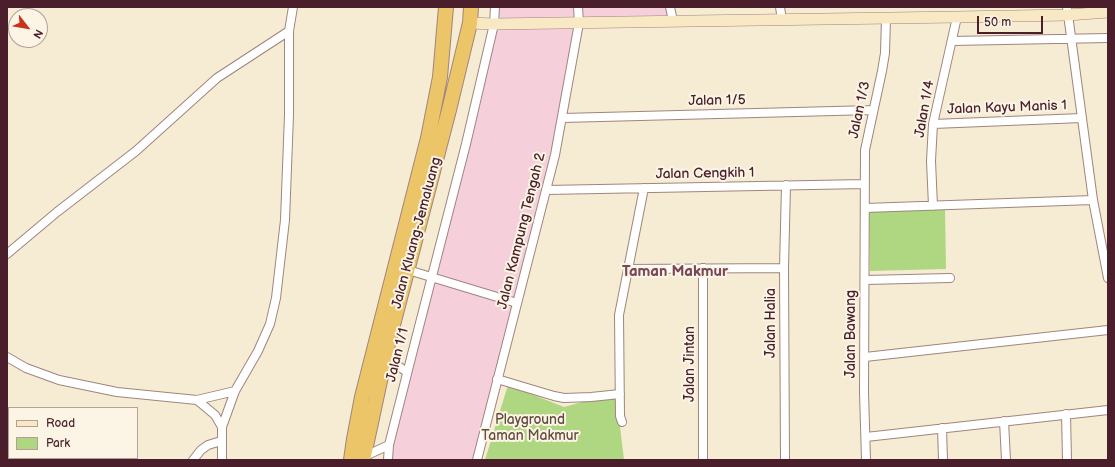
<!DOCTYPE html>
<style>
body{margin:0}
#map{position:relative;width:1115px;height:467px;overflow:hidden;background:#f6ebd3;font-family:"Balsamiq Sans",sans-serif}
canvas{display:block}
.frame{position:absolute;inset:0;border:8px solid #4a1f2b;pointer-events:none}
.legend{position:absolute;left:8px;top:407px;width:130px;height:52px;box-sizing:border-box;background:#fcf5e5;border:1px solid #b59f9b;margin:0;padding:5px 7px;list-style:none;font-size:12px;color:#4a1f2b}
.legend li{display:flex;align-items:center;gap:8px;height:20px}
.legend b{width:20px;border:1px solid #b59f9b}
.north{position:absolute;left:8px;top:8px;width:40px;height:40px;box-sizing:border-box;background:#fcf5e5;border:1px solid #b59f9b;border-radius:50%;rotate:121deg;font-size:11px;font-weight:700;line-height:16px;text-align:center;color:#4a1f2b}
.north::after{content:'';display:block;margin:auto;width:14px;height:18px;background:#c8321e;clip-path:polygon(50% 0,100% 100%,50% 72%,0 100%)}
.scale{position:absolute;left:977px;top:16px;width:66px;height:18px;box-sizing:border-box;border:2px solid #4a1f2b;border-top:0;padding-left:5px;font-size:12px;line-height:14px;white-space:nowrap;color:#4a1f2b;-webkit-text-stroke:3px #fcf5e5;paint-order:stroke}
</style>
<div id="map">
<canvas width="1115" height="467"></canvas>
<div class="frame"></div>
<ul class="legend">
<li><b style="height:5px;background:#f8e8c3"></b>Road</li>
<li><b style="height:11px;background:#afd680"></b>Park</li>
</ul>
<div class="north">N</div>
<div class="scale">50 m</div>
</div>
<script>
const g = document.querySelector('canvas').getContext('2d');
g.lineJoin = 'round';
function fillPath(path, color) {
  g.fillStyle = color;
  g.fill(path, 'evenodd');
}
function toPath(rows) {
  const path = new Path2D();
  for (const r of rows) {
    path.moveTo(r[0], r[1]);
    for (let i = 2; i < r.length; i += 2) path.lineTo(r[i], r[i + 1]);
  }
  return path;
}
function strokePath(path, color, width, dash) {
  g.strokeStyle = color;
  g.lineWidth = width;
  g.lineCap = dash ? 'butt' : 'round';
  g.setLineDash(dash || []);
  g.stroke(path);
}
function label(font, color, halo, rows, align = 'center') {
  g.font = font + ' "Balsamiq Sans",sans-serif';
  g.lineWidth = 4;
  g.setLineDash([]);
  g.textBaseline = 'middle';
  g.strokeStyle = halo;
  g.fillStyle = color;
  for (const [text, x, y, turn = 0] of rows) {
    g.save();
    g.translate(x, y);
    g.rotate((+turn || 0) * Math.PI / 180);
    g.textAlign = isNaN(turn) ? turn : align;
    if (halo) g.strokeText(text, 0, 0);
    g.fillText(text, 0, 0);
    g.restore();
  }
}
fillPath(toPath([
 [492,7,667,7,669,16,576,18,551,156,473,460,385,460,490,29]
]), '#f5cfd9');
fillPath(toPath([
 [945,209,946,269,870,271,869,210],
 [508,385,564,407,616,393,624,460,485,460]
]), '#afd680');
const street = toPath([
 [670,7,673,21],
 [780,7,782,20],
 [1067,7,1093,200,1108,278],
 [952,41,1108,38],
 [562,118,873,110],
 [933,124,1082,118],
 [546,190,865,184],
 [933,206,931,161,933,124,957,17],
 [865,208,1093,200],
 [7,254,57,212,136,151,217,78,289,31],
 [703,268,703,460],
 [628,269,784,268],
 [408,270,517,303],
 [865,280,950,278],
 [387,348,398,366,407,372],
 [7,357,26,368,59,380,117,392,197,400,235,391],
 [865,357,1108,330],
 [497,379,554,396,564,398,591,397,620,394],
 [197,400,215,415,222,427],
 [1066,414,1067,460],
 [1004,421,1006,460],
 [622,422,620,416,619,315,644,188],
 [942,428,943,460],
 [866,437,1108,410],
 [363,457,389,445],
 [193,460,201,450,208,445,221,441],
 [222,460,222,427,235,391,258,351,270,324,276,298,285,220,289,115,289,31,293,7],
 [388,460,389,445,411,358,466,144,494,24,495,7],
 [477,460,555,155,579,23,578,7],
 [785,460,784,268,786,185],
 [866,460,864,392,865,150,882,71,885,53,886,18]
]);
const secondary = toPath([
 [470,23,494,24,957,17,1068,15,1108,12]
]);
const highway = toPath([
 [351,460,354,439,362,397,428,138,440,77,446,7],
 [363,460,387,348,449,110,470,23,471,7]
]);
strokePath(street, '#a0857f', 10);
strokePath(secondary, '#a0857f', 12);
strokePath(highway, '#a0857f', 16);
strokePath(street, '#fff', 8);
strokePath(secondary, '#f8e8c3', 11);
strokePath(highway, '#edc569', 14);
label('14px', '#4a1f2b', '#fcf5e5', [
 ["Jalan 1/5",717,101,-1],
 ["Jalan Kayu Manis 1",1007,108,-2],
 ["Jalan 1/4",925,109,-80],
 ["Jalan 1/3",860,110,-78],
 ["Jalan Cengkih 1",705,174,-1],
 ["Jalan Kampung Tengah 2",522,231,-76],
 ["Jalan Kluang-Jemaluang",417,233,-75],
 ["Jalan Halia",771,323,-90],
 ["Jalan Bawang",851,334,-90],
 ["Jalan 1/1",398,355,-76],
 ["Jalan Jintan",690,364,-90]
]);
label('14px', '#634d40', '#fcf5e5', [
 ["Playground",530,420],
 ["Taman Makmur",530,436]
]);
label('bold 15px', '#784758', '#fcf5e5', [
 ["Taman Makmur",675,272]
]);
</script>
